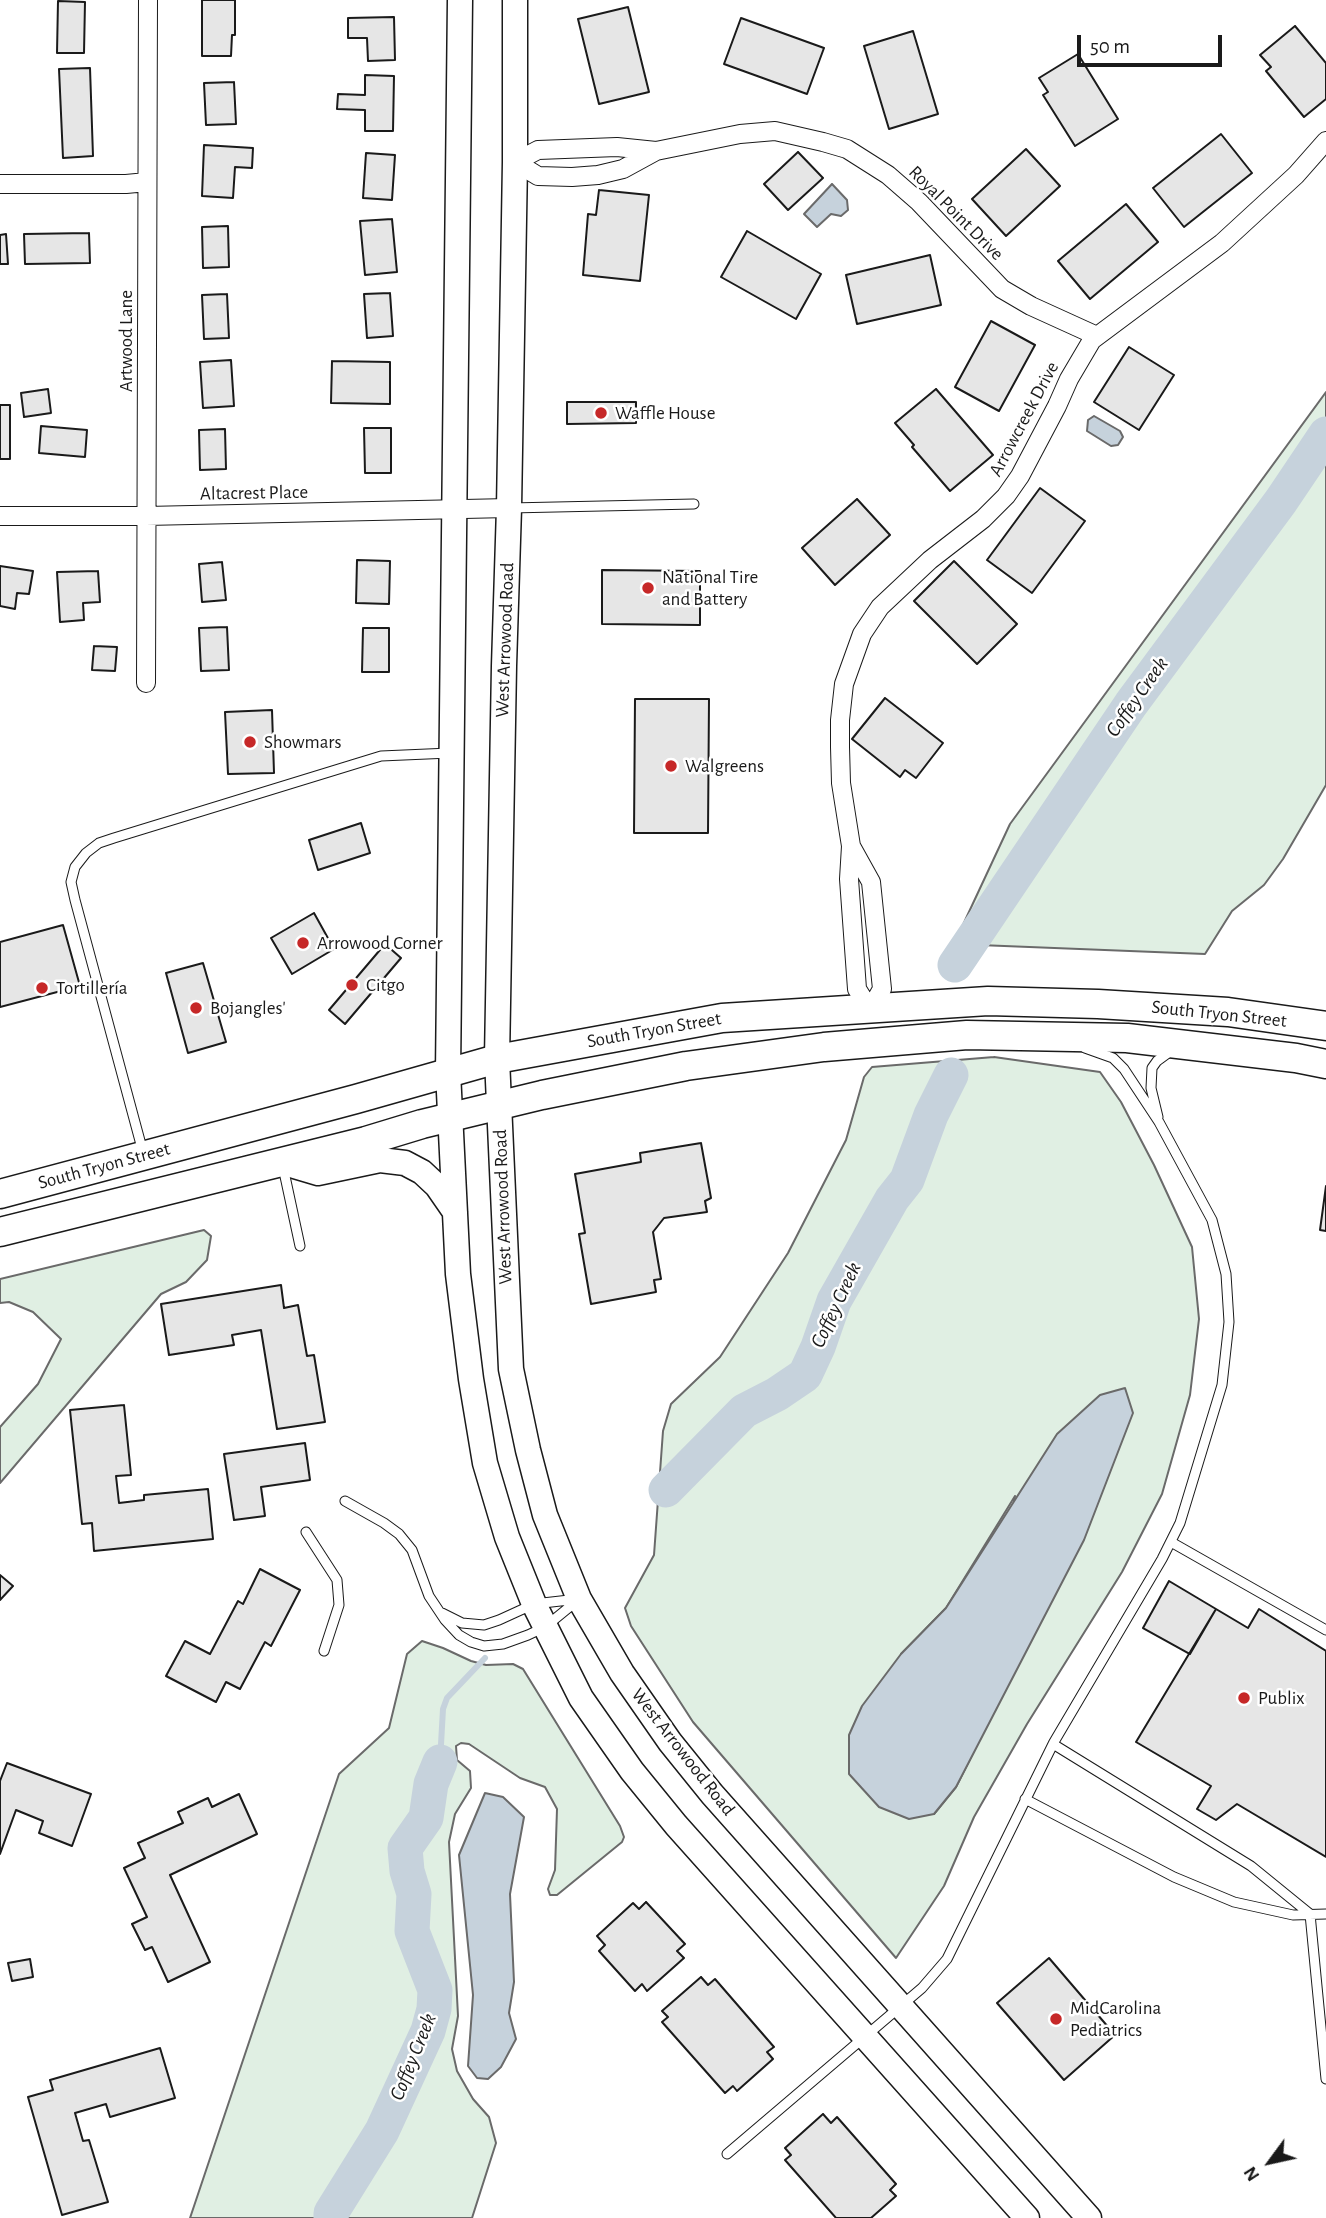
<!DOCTYPE html>
<meta charset="utf-8">
<style>
body{margin:0}
#map{position:relative;width:1326px;height:2218px;overflow:hidden;background:#fff;font-family:"Alegreya Sans",sans-serif}
canvas{display:block}
.north{position:absolute;left:1235px;top:2127px;width:70px;height:70px;-webkit-text-stroke:5px #fff;paint-order:stroke;rotate:237deg;font-size:19px;font-weight:700;line-height:28px;text-align:center;color:#1a1a1a}
.north::after{content:'';display:block;margin:auto;width:24px;height:32px;background:#1a1a1a;clip-path:polygon(50% 0,100% 100%,50% 72%,0 100%)}
.scale{position:absolute;left:1077px;top:35px;width:145px;height:32px;box-sizing:border-box;border:4px solid #1a1a1a;border-top:0;padding-left:9px;font-size:21px;line-height:24px;white-space:nowrap;color:#1a1a1a;-webkit-text-stroke:5px #fff;paint-order:stroke}
</style>
<div id="map">
<canvas width="1326" height="2218"></canvas>
<div class="north">N</div>
<div class="scale">50 m</div>
</div>
<script>
const g = document.querySelector('canvas').getContext('2d');
g.lineJoin = 'round';
function fillPath(path, color) {
  g.fillStyle = color;
  g.fill(path, 'evenodd');
}
function toPath(rows) {
  const path = new Path2D();
  for (const r of rows) {
    path.moveTo(r[0], r[1]);
    for (let i = 2; i < r.length; i += 2) path.lineTo(r[i], r[i + 1]);
  }
  return path;
}
function strokePath(path, color, width, dash) {
  g.strokeStyle = color;
  g.lineWidth = width;
  g.lineCap = dash ? 'butt' : 'round';
  g.setLineDash(dash || []);
  g.stroke(path);
}
function label(font, color, halo, rows, align = 'center') {
  g.font = font + ' "Alegreya Sans",sans-serif';
  g.lineWidth = 5;
  g.setLineDash([]);
  g.textBaseline = 'middle';
  g.strokeStyle = halo;
  g.fillStyle = color;
  for (const [text, x, y, turn = 0] of rows) {
    g.save();
    g.translate(x, y);
    g.rotate((+turn || 0) * Math.PI / 180);
    g.textAlign = isNaN(turn) ? turn : align;
    if (halo) g.strokeText(text, 0, 0);
    g.fillText(text, 0, 0);
    g.restore();
  }
}
const green = toPath([
 [1326,392,1326,785,1283,859,1264,885,1232,911,1205,954,954,944,1010,824,1326,392],
 [994,1057,1100,1072,1121,1102,1154,1165,1192,1247,1199,1319,1190,1395,1162,1494,1122,1572,1027,1724,974,1817,944,1886,896,1958,693,1722,631,1626,625,1608,654,1555,663,1431,671,1404,720,1357,788,1253,846,1140,864,1077,872,1067,994,1057],
 [1015,1496,974,1751,956,1787,934,1814,901,1654,946,1608,1015,1496],
 [204,1230,211,1236,207,1260,186,1282,161,1294,0,1483,0,1427,38,1384,61,1339,33,1312,9,1302,0,1303,0,1279,204,1230],
 [422,1641,443,1648,471,1661,486,1665,513,1664,523,1669,620,1826,624,1837,622,1842,557,1895,550,1895,548,1889,555,1870,557,1809,545,1787,520,1778,469,1744,461,1743,456,1746,457,1760,470,1771,471,1788,455,1814,449,1842,458,2016,452,2049,457,2071,473,2099,489,2117,496,2143,472,2218,190,2218,339,1774,389,1728,407,1654,422,1641]
]);
fillPath(green, '#e0efe3');
strokePath(green, '#6a6a6a', 2);
const water = toPath([
 [832,184,847,200,848,210,841,216,831,214,817,227,804,214,832,184],
 [1094,416,1120,431,1123,437,1118,445,1111,446,1087,431,1088,420,1094,416],
 [1125,1388,1133,1413,1084,1540,956,1787,934,1814,909,1819,879,1807,849,1774,849,1735,862,1706,901,1654,946,1608,1057,1434,1100,1395,1125,1388],
 [485,1793,503,1797,524,1817,510,1894,514,1982,509,2013,516,2039,501,2067,488,2079,477,2078,468,2066,473,1995,459,1855,485,1793]
]);
fillPath(water, '#c6d2dc');
strokePath(water, '#6a6a6a', 2);
strokePath(toPath([
 [440,1762,443,1709,447,1698,485,1658]
]), '#c6d2dc', 6);
strokePath(toPath([
 [955,965,1131,704,1281,501,1326,434],
 [666,1490,744,1411,777,1394,805,1375,818,1347,834,1301,892,1199,907,1180,931,1115,951,1075],
 [331,2218,331,2213,382,2131,428,2031,434,2009,435,1990,412,1931,414,1894,407,1871,405,1848,426,1818,431,1784,440,1762]
]), '#c6d2dc', 35);
const building = toPath([
 [202,0,235,0,235,35,232,35,231,56,202,56,202,0],
 [58,1,85,2,84,53,57,53,58,1],
 [628,7,649,92,599,104,578,19,628,7],
 [394,17,395,60,368,61,367,38,348,38,348,18,394,17],
 [741,18,824,48,807,94,724,64,741,18],
 [1295,26,1326,63,1326,99,1304,117,1266,71,1271,67,1260,55,1295,26],
 [913,31,938,114,889,129,864,46,913,31],
 [1078,54,1118,119,1075,146,1043,95,1048,92,1039,78,1078,54],
 [90,68,93,156,63,158,59,69,90,68],
 [365,75,394,76,393,131,365,131,365,110,337,109,338,94,365,95,365,75],
 [234,82,236,124,206,125,204,83,234,82],
 [1221,134,1252,173,1184,227,1153,188,1221,134],
 [204,145,253,148,252,168,235,167,233,198,202,196,204,145],
 [1026,149,1060,186,1006,236,972,199,1026,149],
 [798,152,823,178,788,210,764,184,798,152],
 [366,153,395,155,392,200,363,198,366,153],
 [599,190,649,195,640,281,583,275,588,214,596,215,599,190],
 [1126,204,1158,242,1090,299,1058,261,1126,204],
 [392,219,397,272,365,275,360,221,392,219],
 [228,226,229,267,203,268,202,227,228,226],
 [747,231,821,274,796,319,721,277,747,231],
 [89,233,90,263,25,264,24,234,89,233],
 [6,234,8,264,0,264,0,235,6,234],
 [930,255,941,305,857,324,846,275,930,255],
 [390,293,393,336,367,338,364,294,390,293],
 [227,294,229,338,204,339,202,295,227,294],
 [991,321,1035,345,999,411,955,387,991,321],
 [1129,347,1174,375,1139,430,1094,402,1129,347],
 [231,360,234,406,203,408,200,362,231,360],
 [332,361,390,362,390,404,331,403,332,361],
 [48,389,51,413,24,417,21,393,48,389],
 [936,389,993,455,950,491,912,447,914,445,895,423,936,389],
 [567,402,636,402,636,423,567,424,567,402],
 [0,405,10,405,10,459,0,459,0,405],
 [41,426,87,430,85,457,39,453,41,426],
 [364,428,391,428,391,473,365,473,364,428],
 [225,429,226,469,200,470,199,430,225,429],
 [1040,488,1085,521,1032,593,987,560,1040,488],
 [857,499,890,535,835,585,802,548,857,499],
 [357,560,390,561,389,604,356,603,357,560],
 [954,561,1017,624,977,664,914,601,954,561],
 [222,562,226,600,202,602,199,564,222,562],
 [0,566,33,571,29,594,17,593,15,609,0,606,0,566],
 [602,570,700,571,700,625,602,624,602,570],
 [98,571,100,602,83,603,84,620,60,622,57,572,98,571],
 [227,627,229,670,201,671,199,628,227,627],
 [363,628,389,628,389,672,362,672,363,628],
 [94,646,117,647,115,671,92,670,94,646],
 [885,698,943,743,916,778,905,770,900,777,852,739,885,698],
 [635,699,709,699,708,833,634,833,635,699],
 [272,710,274,773,228,774,225,712,272,710],
 [361,823,370,853,318,870,309,840,361,823],
 [314,913,334,949,292,974,271,938,314,913],
 [63,925,80,986,0,1007,0,942,63,925],
 [385,944,401,958,345,1024,329,1010,385,944],
 [203,963,226,1042,188,1053,166,973,203,963],
 [701,1143,711,1198,705,1201,707,1212,664,1218,653,1232,661,1279,654,1280,656,1292,591,1304,579,1234,585,1233,575,1174,641,1162,640,1153,701,1143],
 [1326,1186,1326,1231,1320,1230,1326,1186],
 [281,1285,284,1308,298,1305,307,1356,314,1355,325,1422,277,1429,261,1330,232,1335,234,1345,169,1355,161,1304,281,1285],
 [124,1405,131,1475,116,1476,119,1503,144,1500,144,1495,208,1489,213,1539,94,1551,92,1523,82,1524,70,1410,124,1405],
 [305,1443,310,1480,261,1487,265,1516,234,1520,224,1454,305,1443],
 [260,1569,300,1590,271,1646,265,1642,240,1689,226,1682,216,1702,166,1676,185,1641,210,1654,238,1601,243,1604,260,1569],
 [0,1575,13,1586,0,1600,0,1575],
 [1169,1581,1216,1609,1190,1654,1143,1628,1169,1581],
 [1216,1609,1248,1628,1259,1609,1326,1651,1326,1857,1237,1804,1216,1820,1197,1809,1211,1786,1136,1742,1216,1609],
 [7,1763,91,1794,72,1846,39,1833,43,1821,16,1810,0,1854,0,1781,7,1763],
 [239,1794,257,1834,170,1875,210,1962,168,1982,152,1947,145,1950,132,1924,147,1917,124,1868,145,1858,138,1843,183,1823,178,1812,208,1798,212,1807,239,1794],
 [646,1902,685,1944,677,1951,684,1958,647,1991,642,1984,635,1991,599,1951,605,1945,597,1936,633,1903,639,1909,646,1902],
 [1049,1958,1115,2035,1064,2080,997,2003,1049,1958],
 [30,1959,33,1977,12,1981,8,1963,30,1959],
 [701,1977,708,1985,715,1979,774,2047,767,2052,773,2059,737,2091,733,2086,725,2093,662,2022,668,2017,662,2011,701,1977],
 [160,2048,175,2098,110,2117,106,2104,75,2113,83,2141,89,2140,108,2202,62,2215,28,2097,53,2090,50,2080,160,2048],
 [823,2114,831,2123,837,2117,896,2184,890,2190,896,2196,871,2218,836,2218,785,2160,791,2155,785,2148,823,2114]
]);
fillPath(building, '#e6e6e6');
strokePath(building, '#1a1a1a', 2);
const lane = toPath([
 [510,508,694,504],
 [1158,1117,1151,1088,1152,1068,1157,1061,1172,1050],
 [143,1152,75,900,71,882,75,867,86,853,99,843,114,838,381,756,450,753],
 [283,1167,300,1246],
 [345,1501,384,1523,399,1534,412,1550,429,1596,445,1620,459,1635,471,1642,484,1646,503,1644,528,1635,545,1627,578,1600],
 [306,1532,337,1580,339,1605,324,1651],
 [1171,1542,1326,1630],
 [442,1613,462,1623,484,1625,499,1620,534,1604,578,1599],
 [1053,1744,1251,1866,1310,1914,1326,2079],
 [1025,1799,1174,1877,1234,1902,1293,1915,1326,1914],
 [727,2154,922,1988,947,1959,1054,1742,1162,1559,1180,1523,1222,1385,1229,1322,1226,1274,1212,1220,1159,1122,1124,1069,1113,1058,1085,1048]
]);
const street = toPath([
 [515,162,538,176,572,177,598,175,623,169,656,151,740,134,775,131,823,142,847,149,888,175,919,202,1002,289,1031,306,1097,336],
 [515,162,538,150,617,147,656,151],
 [0,184,126,184,147,182],
 [0,516,146,516,509,508],
 [146,683,148,0],
 [851,846,871,882,882,989,870,1010,857,989,849,879,851,846,841,783,840,747,840,720,844,684,862,634,880,607,930,560,983,519,1006,496,1020,476,1057,406,1069,379,1092,340,1222,243,1296,175,1326,141]
]);
const secondary = toPath([
 [460,0,448,1072,458,1274,471,1379,485,1463,507,1537,534,1604,581,1698,632,1771,676,1825,1027,2218],
 [515,0,515,162,509,508,504,666,497,1059,511,1369,528,1450,545,1515,579,1599,622,1673,670,1742,712,1794,1089,2218],
 [281,1162,318,1173,380,1160,405,1163,422,1172,437,1186,455,1212]
]);
const primary = toPath([
 [0,1194,356,1099,497,1059,722,1018,988,1001,1098,1004,1228,1012,1326,1026],
 [0,1232,366,1141,422,1124,542,1095,686,1066,824,1047,967,1035,1127,1038,1296,1058,1326,1064]
]);
strokePath(lane, '#1a1a1a', 11);
strokePath(street, '#1a1a1a', 20);
strokePath(secondary, '#1a1a1a', 27);
strokePath(primary, '#1a1a1a', 31);
strokePath(lane, '#fff', 9);
strokePath(street, '#fff', 18);
strokePath(secondary, '#fff', 24);
strokePath(primary, '#fff', 28);
for (const [x, y, r, color] of [
 [601,413,7,"#c62828"],
 [648,588,7,"#c62828"],
 [250,742,7,"#c62828"],
 [671,766,7,"#c62828"],
 [303,943,7,"#c62828"],
 [352,985,7,"#c62828"],
 [42,988,7,"#c62828"],
 [196,1008,7,"#c62828"],
 [1244,1698,7,"#c62828"],
 [1056,2019,7,"#c62828"]
]) {
  const dot = new Path2D();
  dot.arc(x, y, r, 0, 2 * Math.PI);
  g.fillStyle = color;
  g.fill(dot);
  strokePath(dot, '#fff', 2.5);
}
label('19px', '#1a1a1a', '#fff', [
 ["Royal Point Drive",956,213,45],
 ["Artwood Lane",126,341,-90],
 ["Arrowcreek Drive",1024,419,-62],
 ["Altacrest Place",254,493,-1],
 ["West Arrowood Road",505,640,-88],
 ["South Tryon Street",1219,1014,6],
 ["South Tryon Street",654,1030,-10],
 ["South Tryon Street",104,1166,-15],
 ["West Arrowood Road",503,1207,-92],
 ["West Arrowood Road",683,1752,52]
]);
label('19px', '#1a1a1a', '#fff', [
 ["Waffle House",615,413],
 ["National Tire",662,577],
 ["and Battery",662,599],
 ["Showmars",264,742],
 ["Walgreens",685,766],
 ["Arrowood Corner",317,943],
 ["Citgo",366,985],
 ["Tortillería",56,988],
 ["Bojangles'",210,1008],
 ["Publix",1258,1698],
 ["MidCarolina",1070,2008],
 ["Pediatrics",1070,2030]
], 'left');
label('italic 21px', '#1a1a1a', '#fff', [
 ["Coffey Creek",1137,697,-55],
 ["Coffey Creek",836,1305,-65],
 ["Coffey Creek",413,2057,-68]
]);
</script>
